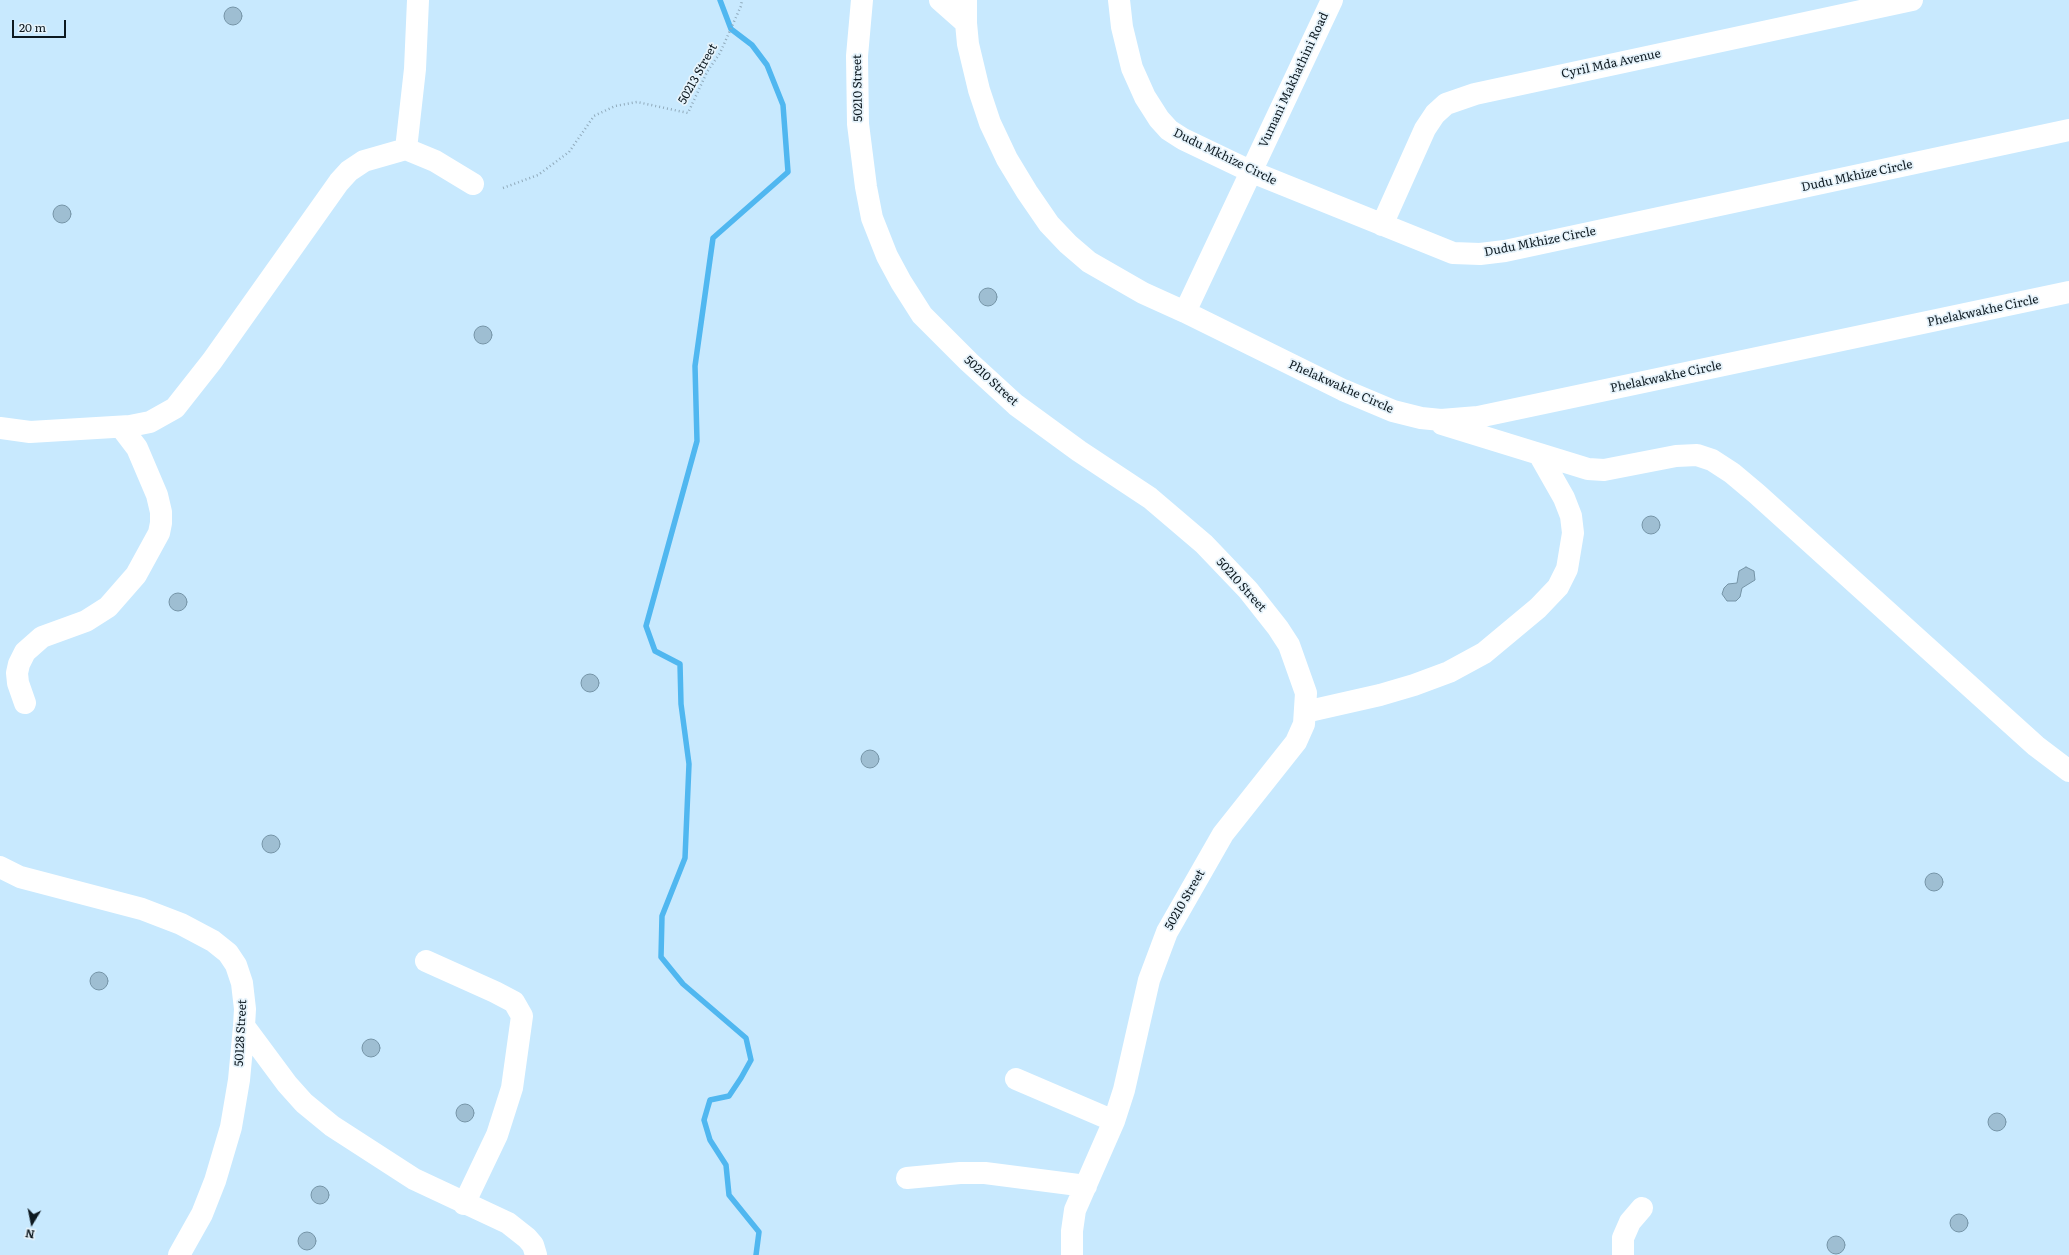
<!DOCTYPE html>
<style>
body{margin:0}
#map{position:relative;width:2069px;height:1255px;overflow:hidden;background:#c8e9fe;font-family:Literata,serif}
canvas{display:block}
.north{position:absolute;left:12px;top:1203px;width:40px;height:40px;-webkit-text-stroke:3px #e6f3fb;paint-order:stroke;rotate:190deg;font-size:11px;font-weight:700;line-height:16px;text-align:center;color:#0d1920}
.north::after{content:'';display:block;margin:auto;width:14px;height:18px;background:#0d1920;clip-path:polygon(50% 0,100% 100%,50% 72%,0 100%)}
.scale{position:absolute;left:12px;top:20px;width:54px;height:18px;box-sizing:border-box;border:2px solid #0d1920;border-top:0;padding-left:5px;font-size:12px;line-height:14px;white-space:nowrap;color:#0d1920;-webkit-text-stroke:3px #e6f3fb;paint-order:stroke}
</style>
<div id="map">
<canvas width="2069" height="1255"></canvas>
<div class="north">N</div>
<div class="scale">20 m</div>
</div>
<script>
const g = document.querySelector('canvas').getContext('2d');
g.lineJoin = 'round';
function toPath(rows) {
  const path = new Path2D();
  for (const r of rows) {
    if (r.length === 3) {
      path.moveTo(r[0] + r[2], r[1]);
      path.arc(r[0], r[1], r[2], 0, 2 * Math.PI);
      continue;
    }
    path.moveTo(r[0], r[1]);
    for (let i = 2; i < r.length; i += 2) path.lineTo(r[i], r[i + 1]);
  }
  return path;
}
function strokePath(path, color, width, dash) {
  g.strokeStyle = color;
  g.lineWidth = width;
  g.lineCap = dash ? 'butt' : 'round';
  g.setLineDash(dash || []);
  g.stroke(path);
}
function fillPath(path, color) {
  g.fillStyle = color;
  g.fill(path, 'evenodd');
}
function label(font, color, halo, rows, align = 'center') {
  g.font = font + ' Literata,serif';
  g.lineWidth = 3.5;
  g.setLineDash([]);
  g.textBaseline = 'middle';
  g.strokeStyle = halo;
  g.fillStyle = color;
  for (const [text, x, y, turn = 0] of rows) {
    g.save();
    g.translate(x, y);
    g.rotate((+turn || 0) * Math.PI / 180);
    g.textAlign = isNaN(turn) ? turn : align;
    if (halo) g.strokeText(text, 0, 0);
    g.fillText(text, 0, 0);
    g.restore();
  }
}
strokePath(toPath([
 [720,0,731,29,752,45,767,65,783,105,788,172,713,238,695,366,697,441,646,626,655,651,680,664,681,704,689,764,685,858,662,916,661,957,683,984,746,1038,751,1060,741,1078,729,1096,710,1100,704,1120,710,1140,726,1165,729,1195,759,1232,756,1255]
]), '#50b7f0', 5.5);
const building = toPath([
 [233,16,9],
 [62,214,9],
 [988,297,9],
 [483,335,9],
 [1651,525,9],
 [1746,567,1754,571,1755,580,1742,588,1740,597,1736,601,1727,601,1722,594,1724,588,1728,584,1737,583,1739,571,1746,567],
 [178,602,9],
 [590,683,9],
 [870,759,9],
 [271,844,9],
 [1934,882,9],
 [99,981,9],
 [371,1048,9],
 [465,1113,9],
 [1997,1122,9],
 [320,1195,9],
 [1959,1223,9],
 [307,1241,9],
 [1836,1245,9]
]);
fillPath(building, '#9ebed2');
strokePath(building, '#7594a7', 1);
strokePath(toPath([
 [503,188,538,175,569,152,594,116,615,106,637,102,688,113,707,72,720,53,741,6,742,0]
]), '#90aabb', 2.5, [1, 3]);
strokePath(toPath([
 [862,0,857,56,858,124,866,187,872,218,887,256,901,282,922,315,969,362,1016,405,1079,451,1150,498,1204,544,1248,590,1278,628,1289,645,1306,693,1304,724,1296,742,1223,834,1167,932,1149,980,1124,1090,1114,1121,1075,1210,1072,1231,1072,1255],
 [940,0,966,23],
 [966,0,966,23,968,44,979,90,990,123,1007,159,1027,192,1049,224,1068,244,1089,262,1143,293,1185,312,1343,390,1393,411,1421,418,1441,420,1478,417,2069,292],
 [1119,0,1122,27,1132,68,1145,97,1159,119,1169,130,1183,139,1252,172,1453,253,1480,254,1505,251,2069,130],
 [406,149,435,161,473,184],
 [1382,225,1425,129,1435,114,1446,104,1475,94,1912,0],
 [1185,312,1332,0],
 [1442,424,1588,469,1604,470,1676,456,1697,455,1712,460,1732,473,1757,494,2036,746,2069,771],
 [0,428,30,432,130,426,150,422,175,408,212,361,339,182,349,171,364,161,406,149,415,69,418,0],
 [25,703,18,683,17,673,19,664,25,652,42,637,86,621,108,607,136,575,159,533,161,523,161,512,157,495,137,448,121,427],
 [1305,712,1380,695,1414,685,1449,672,1484,653,1538,608,1558,587,1567,569,1573,533,1571,516,1564,498,1539,454],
 [0,867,20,877,142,909,181,924,213,941,228,953,236,965,242,983,245,1009,244,1026,239,1080,231,1127,215,1181,202,1214,179,1255],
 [426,961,495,992,514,1002,522,1016,512,1088,497,1135,464,1204],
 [244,1026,287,1084,304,1103,332,1126,414,1179,508,1223,527,1238,533,1245,536,1255],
 [1016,1079,1114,1121],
 [907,1178,960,1173,985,1173,1086,1186],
 [1623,1255,1623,1238,1630,1222,1642,1208]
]), '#fff', 22);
label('12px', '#0d1920', '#e6f3fb', [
 ["Cyril Mda Avenue",1611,64,-12],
 ["50213 Street",698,74,-61],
 ["Vumani Makhathini Road",1294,80,-65],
 ["50210 Street",858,88,-91],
 ["Dudu Mkhize Circle",1225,157,26],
 ["Dudu Mkhize Circle",1857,176,-12],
 ["Dudu Mkhize Circle",1540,242,-11],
 ["Phelakwakhe Circle",1983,311,-12],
 ["Phelakwakhe Circle",1666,377,-12],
 ["50210 Street",991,381,42],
 ["Phelakwakhe Circle",1341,387,24],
 ["50210 Street",1241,585,48],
 ["50210 Street",1185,900,-60],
 ["50128 Street",241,1033,-87]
]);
</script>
